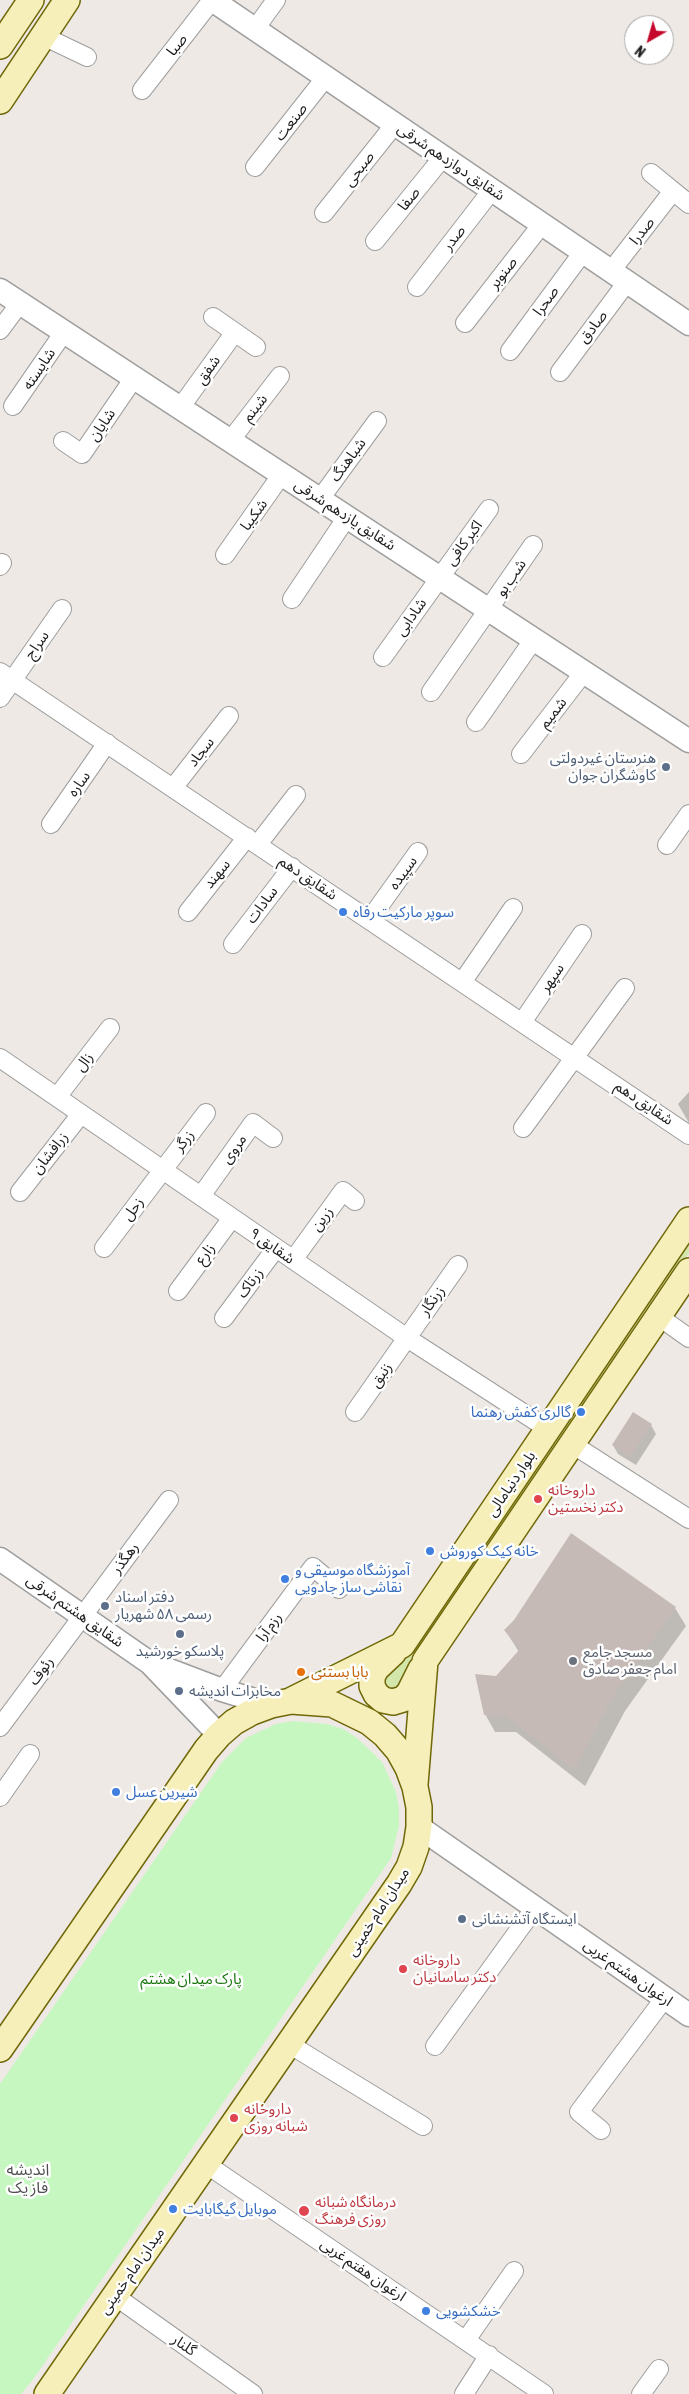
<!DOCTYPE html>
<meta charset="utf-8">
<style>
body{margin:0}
#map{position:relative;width:689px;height:2394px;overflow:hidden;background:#eee9e4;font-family:"Asap Condensed",sans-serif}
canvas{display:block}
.north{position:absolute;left:624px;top:15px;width:50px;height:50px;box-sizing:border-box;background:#fff;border:1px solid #a5a5a5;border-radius:50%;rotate:218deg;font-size:14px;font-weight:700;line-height:20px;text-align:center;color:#1d1d1d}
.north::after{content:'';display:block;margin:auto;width:18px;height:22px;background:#c4072a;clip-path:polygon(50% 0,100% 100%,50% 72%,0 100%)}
</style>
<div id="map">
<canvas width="689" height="2394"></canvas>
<div class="north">N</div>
</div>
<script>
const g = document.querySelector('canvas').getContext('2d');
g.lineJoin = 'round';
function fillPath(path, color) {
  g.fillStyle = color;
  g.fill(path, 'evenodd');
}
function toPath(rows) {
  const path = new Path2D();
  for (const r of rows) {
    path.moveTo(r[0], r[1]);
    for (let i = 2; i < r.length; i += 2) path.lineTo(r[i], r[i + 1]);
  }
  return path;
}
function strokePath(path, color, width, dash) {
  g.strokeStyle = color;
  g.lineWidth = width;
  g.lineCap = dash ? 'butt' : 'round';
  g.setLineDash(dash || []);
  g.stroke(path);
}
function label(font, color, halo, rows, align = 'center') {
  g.font = font + ' "Asap Condensed","Noto Sans Arabic",sans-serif';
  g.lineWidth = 5;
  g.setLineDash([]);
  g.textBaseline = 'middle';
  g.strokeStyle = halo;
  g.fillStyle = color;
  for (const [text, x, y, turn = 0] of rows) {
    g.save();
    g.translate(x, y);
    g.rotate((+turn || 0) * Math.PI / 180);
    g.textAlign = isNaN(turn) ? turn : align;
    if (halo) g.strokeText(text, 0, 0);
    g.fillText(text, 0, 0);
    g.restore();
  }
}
fillPath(toPath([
 [689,1238,689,1253,417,1655,398,1691,384,1688,384,1675]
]), '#d4e7ab');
fillPath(toPath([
 [293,1721,327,1724,343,1729,357,1738,382,1762,396,1792,399,1809,399,1826,391,1858,32,2381,21,2394,0,2394,0,2084,222,1762,246,1738,276,1724]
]), '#c7f7c1');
fillPath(toPath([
 [689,1092,689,1123,678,1104],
 [651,1425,656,1434,636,1465,618,1454,613,1445],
 [675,1608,686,1626,625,1711,585,1786,516,1732,495,1732,485,1714,497,1677,519,1652,505,1630]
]), '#0003');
fillPath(toPath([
 [633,1412,652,1424,630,1457,612,1445],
 [571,1533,676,1607,615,1693,574,1769,505,1715,484,1715,475,1674,496,1676,520,1649,504,1630,514,1620]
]), '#c6bab7');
const minor = toPath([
 [255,29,276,0],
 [43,36,87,57],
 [142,90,212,0],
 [255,167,326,77],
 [651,173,689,204],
 [324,213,395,124],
 [375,241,443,157],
 [611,271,673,191],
 [417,287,492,190],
 [213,317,256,347],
 [465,323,542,224],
 [0,330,20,303],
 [510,351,583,252],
 [560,372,627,282],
 [13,406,64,332],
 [180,408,235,332],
 [63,441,82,454,134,378],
 [230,441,280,376],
 [320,499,377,421],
 [225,555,282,474],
 [0,566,2,563],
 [292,599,347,517],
 [383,657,489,509],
 [0,672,689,1135],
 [431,692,533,545],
 [0,698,62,609],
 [476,722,534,639],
 [521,754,584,672],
 [173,788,229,716],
 [51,824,107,743],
 [258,844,296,795],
 [667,845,689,814],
 [188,912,247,837],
 [370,919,418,852],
 [233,944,292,867],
 [463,981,513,908],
 [523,1021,582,934],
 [0,1058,407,1338,548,1429],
 [57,1097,110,1028],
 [523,1128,625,988],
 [20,1192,81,1114],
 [201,1196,253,1123,273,1138],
 [104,1248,206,1113],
 [293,1260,343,1191,355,1201],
 [178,1291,232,1218],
 [658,1316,689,1338],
 [224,1318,276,1248],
 [355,1412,458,1265],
 [572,1444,689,1519],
 [222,1690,313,1567,339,1589],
 [0,1727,169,1500],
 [0,1797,30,1754],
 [289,2044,423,2126],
 [435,2046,534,1909],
 [601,2130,579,2112,664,1999],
 [206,2164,544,2394],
 [115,2296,253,2394],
 [466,2340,514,2271],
 [464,2394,489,2355],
 [641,2394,659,2369]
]);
const tertiary = toPath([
 [212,0,689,324],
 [0,290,689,741],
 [0,1559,150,1663,219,1735],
 [156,1665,222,1690,271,1705],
 [419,1827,689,2015]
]);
const secondary = toPath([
 [0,46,31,0],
 [0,101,67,0],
 [393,1653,376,1669,372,1677,372,1686,376,1694,383,1700,393,1702,403,1699,409,1693,421,1669],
 [292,1700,402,1645,689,1220],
 [415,1784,425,1661,689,1271],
 [0,2049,206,1750,219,1735,234,1722,252,1712,271,1705,291,1701,332,1704,369,1722,385,1735,398,1750,408,1768,415,1787,419,1807,419,1827,416,1847,409,1867,399,1884,47,2394]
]);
strokePath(minor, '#9e9e9e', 20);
strokePath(tertiary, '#9e9e9e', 25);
strokePath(secondary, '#706808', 28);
strokePath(minor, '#fff', 18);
strokePath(tertiary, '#fff', 22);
strokePath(secondary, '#f7efb9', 25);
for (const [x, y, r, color] of [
 [666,767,5,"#5c6f8a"],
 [343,912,5,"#3f7fe0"],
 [581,1412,5,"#3f7fe0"],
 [538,1499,5,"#e0444e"],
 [430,1551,5,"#3f7fe0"],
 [285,1579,5,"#3f7fe0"],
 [105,1606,5,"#5c6f8a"],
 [180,1634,5,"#5c6f8a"],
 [573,1661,5,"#6b7280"],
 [301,1672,5,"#e8710a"],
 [179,1691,5,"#5c6f8a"],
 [116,1792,5,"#3f7fe0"],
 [462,1919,5,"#5c6f8a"],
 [403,1969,5,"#e0444e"],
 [234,2118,5,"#e0444e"],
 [173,2209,5,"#3f7fe0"],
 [304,2211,6,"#e0444e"],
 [426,2311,5,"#3f7fe0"]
]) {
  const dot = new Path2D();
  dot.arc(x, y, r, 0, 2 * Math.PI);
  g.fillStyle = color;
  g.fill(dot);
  strokePath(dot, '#fff', 2);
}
label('15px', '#1d1d1d', '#fff', [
 ["صبا",177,45,-52],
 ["صنعت",291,122,-52],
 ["شقایق دوازدهم شرقی",451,162,34],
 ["صبحی",359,169,-52],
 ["صفا",409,199,-51],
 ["صدرا",642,231,-52],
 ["صدر",454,238,-52],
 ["صنوبر",503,273,-52],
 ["صحرا",546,301,-54],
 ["صادق",593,327,-53],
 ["شایسته",39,369,-56],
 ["شفق",208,370,-55],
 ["شبنم",255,408,-52],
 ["شایان",102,425,-56],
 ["شباهنگ",348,460,-54],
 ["شکیبا",254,515,-54],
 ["شقایق یازدهم شرقی",345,515,33],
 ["اکبر کافی",464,543,-54],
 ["شب بو",511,578,-56],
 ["شادابی",411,617,-55],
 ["سراج",37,645,-55],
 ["شمیم",553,713,-52],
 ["سجاد",201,752,-52],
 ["ساره",79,784,-55],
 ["سپیده",403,873,-54],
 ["سهند",217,874,-51],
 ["شقایق دهم",308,878,34],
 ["سادات",262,905,-53],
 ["سپهر",552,978,-56],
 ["زال",84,1062,-53],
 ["شقایق دهم",644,1103,34],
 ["زرگر",184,1141,-52],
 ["مروی",234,1149,-54],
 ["زرافشان",50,1153,-52],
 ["زحل",133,1209,-54],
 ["زرین",322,1219,-54],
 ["شقایق ۹",272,1246,35],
 ["زارع",205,1254,-53],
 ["زرتاک",250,1283,-54],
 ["زرنگار",432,1301,-55],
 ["زنبق",381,1375,-55],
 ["بلوار دنیامالی",511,1484,-56],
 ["رهگذر",125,1558,-53],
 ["شقایق هشتم شرقی",75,1611,35],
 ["رزم آرا",269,1627,-53],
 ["رئوف",41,1671,-54],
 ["میدان امام خمینی",378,1912,-57],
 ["ارغوان هشتم غربی",628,1973,35],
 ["ارغوان هفتم غربی",363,2270,34],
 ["میدان امام خمینی",132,2271,-55],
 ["گلنار",184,2345,35]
]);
label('15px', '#4e5e75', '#fff', [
 ["هنرستان غیردولتی",656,758,"right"],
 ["کاوشگران جوان",656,775,"right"],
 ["دفتر اسناد",115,1597],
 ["رسمی ۵۸ شهریار",115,1614],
 ["پلاسکو خورشید",180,1651,"center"],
 ["مخابرات اندیشه",189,1691],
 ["ایستگاه آتشنشانی",472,1919]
], 'left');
label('15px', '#366cbe', '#fff', [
 ["سوپر مارکیت رفاه",353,912],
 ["گالری کفش رهنما",571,1412,"right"],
 ["خانه کیک کوروش",440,1551],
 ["آموزشگاه موسیقی و",295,1570],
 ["نقاشی ساز جادویی",295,1587],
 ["شیرین عسل",126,1792],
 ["موبایل گیگابایت",183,2209],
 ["خشکشویی",436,2311]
], 'left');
label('15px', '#be3a42', '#fff', [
 ["داروخانه",548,1490],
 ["دکتر نخستین",548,1507],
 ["داروخانه",413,1960],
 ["دکتر ساسانیان",413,1977],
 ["داروخانه",244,2109],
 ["شبانه روزی",244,2126],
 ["درمانگاه شبانه",315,2202],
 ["روزی فرهنگ",315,2219]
], 'left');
label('15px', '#5b616d', '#fff', [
 ["مسجد جامع",583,1652],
 ["امام جعفر صادق",583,1669]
], 'left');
label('15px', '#c56008', '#fff', [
 ["بابا بستنی",311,1672]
], 'left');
label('15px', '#1a780f', '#fff', [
 ["پارک میدان هشتم",191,1979]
]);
label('16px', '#505050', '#fff', [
 ["اندیشه",28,2170],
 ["فاز یک",28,2188]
]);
</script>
